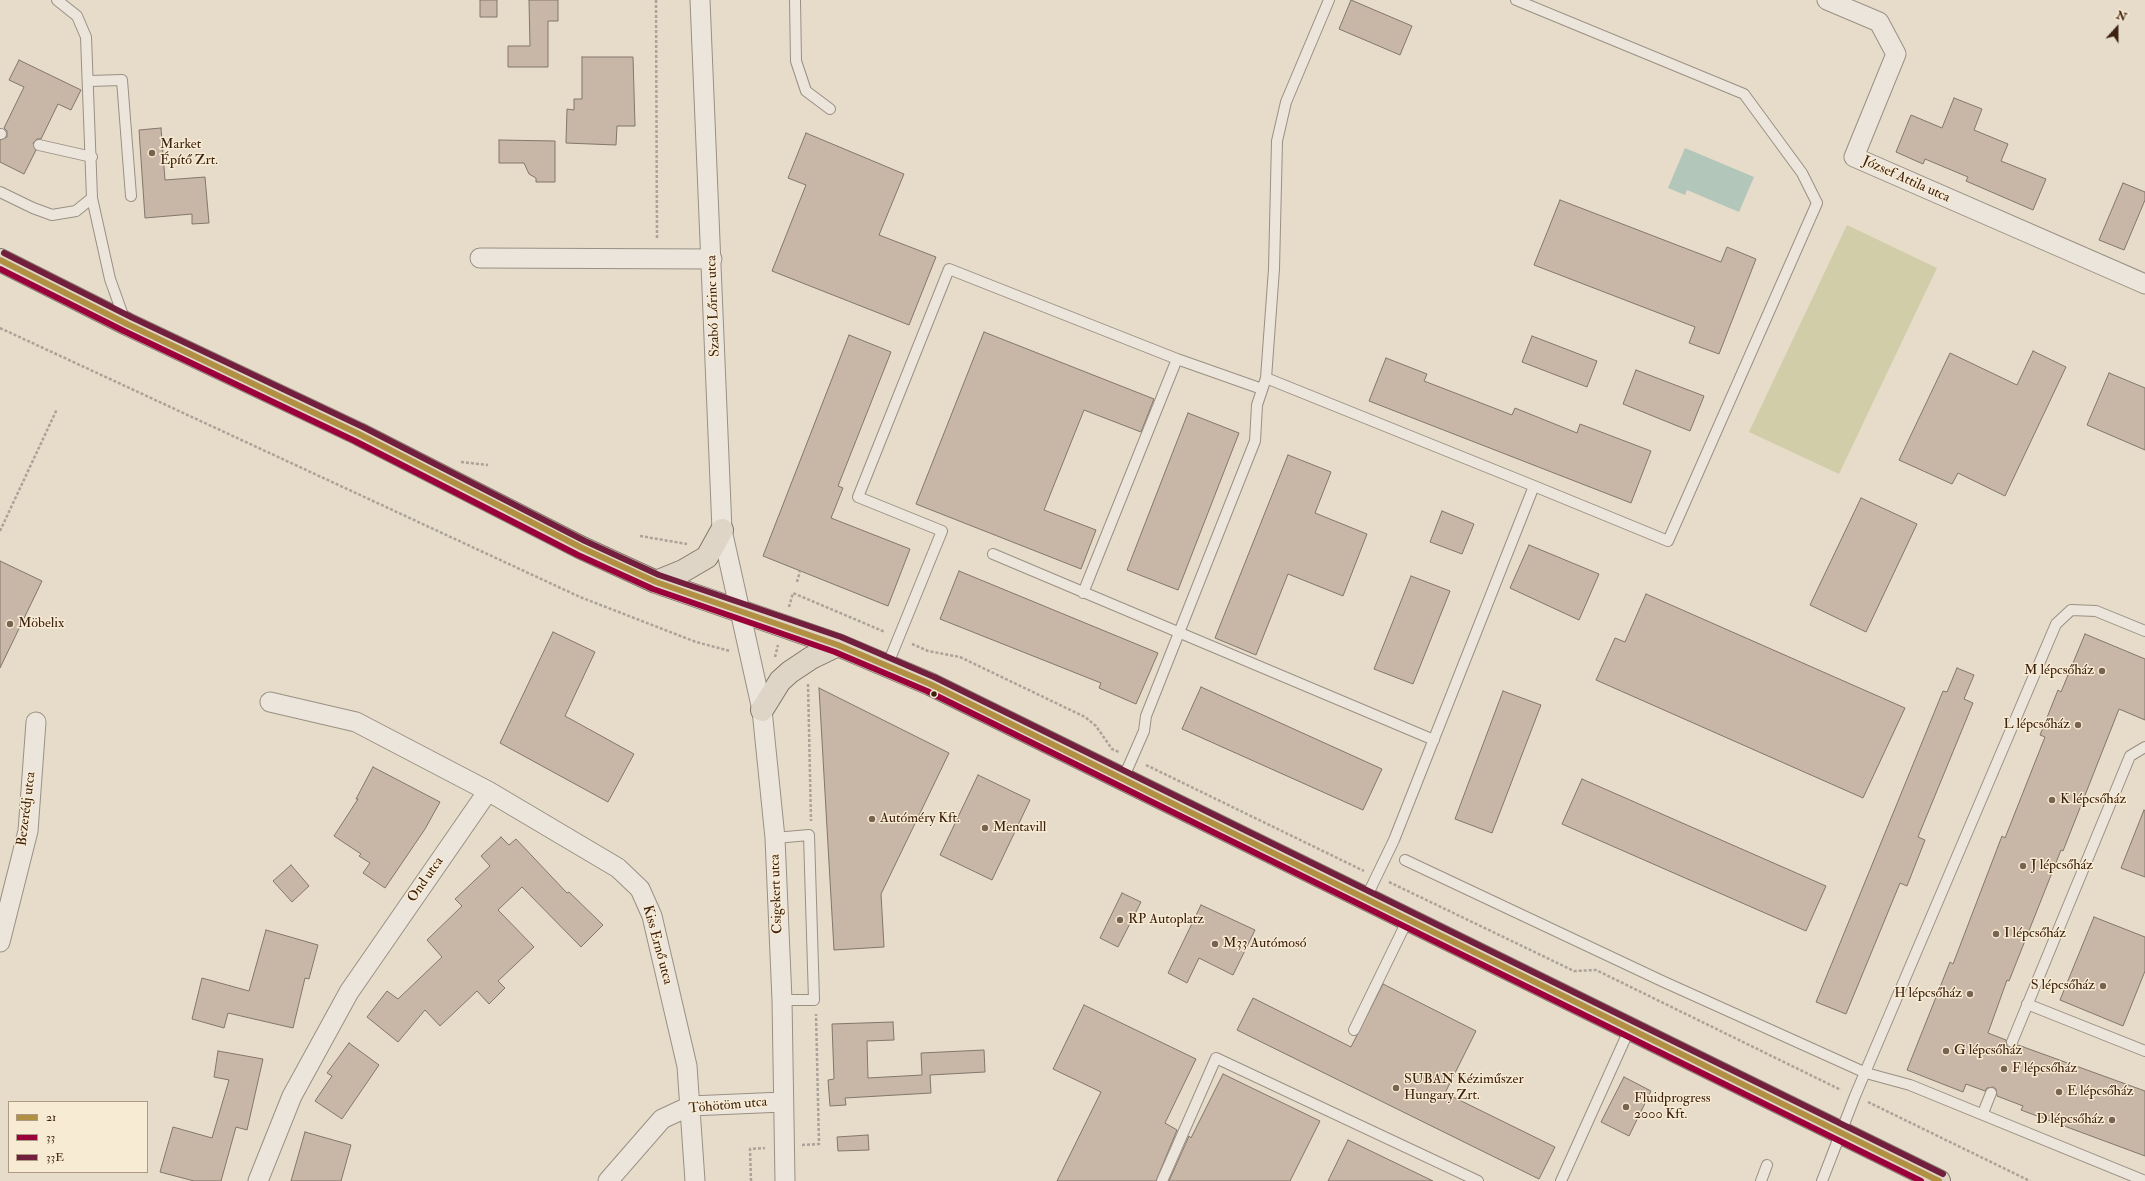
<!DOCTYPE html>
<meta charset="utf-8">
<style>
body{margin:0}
#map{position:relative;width:2145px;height:1181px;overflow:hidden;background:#e7dcc9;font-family:"IM FELL Double Pica",serif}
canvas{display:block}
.legend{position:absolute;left:8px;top:1101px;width:140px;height:72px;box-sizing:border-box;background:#f8ebd3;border:1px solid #ad9a85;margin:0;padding:5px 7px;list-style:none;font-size:12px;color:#3d210f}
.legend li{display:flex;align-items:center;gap:8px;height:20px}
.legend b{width:20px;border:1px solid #ad9a85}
.north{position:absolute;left:2097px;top:8px;width:40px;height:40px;-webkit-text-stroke:3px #f8ebd3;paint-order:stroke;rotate:21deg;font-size:11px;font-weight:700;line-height:16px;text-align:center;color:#3d210f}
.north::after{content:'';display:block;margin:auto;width:14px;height:18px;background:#3d210f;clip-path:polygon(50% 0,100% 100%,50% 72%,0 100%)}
</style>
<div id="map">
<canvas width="2145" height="1181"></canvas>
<ul class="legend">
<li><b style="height:5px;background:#b18f43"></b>21</li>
<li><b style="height:5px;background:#9b003a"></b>33</li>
<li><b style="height:5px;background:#721e3d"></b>33E</li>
</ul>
<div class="north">N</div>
</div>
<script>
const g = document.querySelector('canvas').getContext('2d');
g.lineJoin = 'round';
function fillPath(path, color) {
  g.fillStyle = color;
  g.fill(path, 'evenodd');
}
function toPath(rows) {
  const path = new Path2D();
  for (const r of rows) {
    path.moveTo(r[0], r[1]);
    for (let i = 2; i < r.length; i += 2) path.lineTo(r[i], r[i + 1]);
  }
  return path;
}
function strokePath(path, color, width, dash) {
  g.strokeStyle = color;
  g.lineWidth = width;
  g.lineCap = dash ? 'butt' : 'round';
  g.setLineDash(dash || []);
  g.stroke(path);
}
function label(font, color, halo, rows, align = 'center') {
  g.font = font + ' "IM FELL Double Pica",serif';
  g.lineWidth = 3;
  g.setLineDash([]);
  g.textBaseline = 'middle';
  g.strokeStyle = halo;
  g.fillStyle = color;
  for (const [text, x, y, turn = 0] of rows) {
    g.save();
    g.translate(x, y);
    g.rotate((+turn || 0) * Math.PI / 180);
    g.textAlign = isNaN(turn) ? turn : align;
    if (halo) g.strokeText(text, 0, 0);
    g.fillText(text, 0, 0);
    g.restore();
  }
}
fillPath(toPath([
 [1847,225,1937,268,1839,474,1749,432]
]), '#d1cda9');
fillPath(toPath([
 [1685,148,1754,177,1739,212,1687,190,1685,195,1668,188]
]), '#b2c6b9');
const building = toPath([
 [480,0,497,0,497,17,480,17,480,0],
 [529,0,558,0,558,21,548,21,548,67,508,67,508,46,530,46,529,0],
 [1351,0,1412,26,1400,55,1339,29,1351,0],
 [582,57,633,57,635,126,617,126,616,145,566,143,567,109,574,110,574,99,582,99,582,57],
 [19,60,81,90,71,110,58,104,41,139,37,139,33,143,36,150,24,174,0,162,0,140,7,137,7,131,4,128,24,87,9,80,19,60],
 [1954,98,1982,109,1974,130,2008,144,2001,161,2046,179,2033,210,1966,181,1968,177,1925,159,1923,164,1896,152,1911,115,1942,128,1954,98],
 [161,128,165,180,205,177,209,223,192,224,192,214,145,218,139,130,161,128],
 [806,133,904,174,879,235,936,257,909,325,772,271,806,185,788,178,806,133],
 [499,140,555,141,555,182,536,182,536,178,529,174,524,163,499,163,499,140],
 [2123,183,2145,192,2145,200,2124,250,2099,240,2123,183],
 [1560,200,1721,262,1727,247,1756,259,1719,354,1689,343,1695,327,1534,265,1560,200],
 [984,332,1154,399,1141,432,1084,410,1044,510,1096,530,1081,569,916,504,984,332],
 [849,335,891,352,838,486,843,488,831,518,910,549,888,606,763,556,849,335],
 [1532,336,1597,361,1587,387,1522,362,1532,336],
 [2033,351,2066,367,2005,496,1958,473,1952,484,1899,460,1950,353,2017,385,2033,351],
 [1386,358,1427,374,1424,381,1512,415,1515,408,1577,433,1580,424,1651,451,1631,503,1369,401,1386,358],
 [1636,370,1704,396,1690,431,1623,404,1636,370],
 [2109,373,2145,388,2145,450,2087,425,2109,373],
 [1188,413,1239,433,1178,590,1127,570,1188,413],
 [1288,455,1331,472,1315,513,1367,534,1343,596,1288,574,1256,655,1215,638,1288,455],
 [1861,498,1917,524,1866,632,1810,605,1861,498],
 [1442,511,1474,524,1462,554,1430,542,1442,511],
 [1529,545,1599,574,1579,620,1510,588,1529,545],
 [0,561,42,581,0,668,0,561],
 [959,571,1158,653,1136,704,1099,688,1101,683,940,619,959,571],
 [1411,576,1450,591,1413,684,1374,669,1411,576],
 [1646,594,1905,708,1863,798,1596,680,1615,638,1625,642,1646,594],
 [553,632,595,652,565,716,634,754,608,802,500,743,553,632],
 [2085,634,2145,659,2145,720,2119,709,2063,851,2061,850,2009,981,2007,980,1988,1033,2006,1040,2007,1046,2010,1048,2016,1047,2018,1045,2145,1091,2145,1156,2021,1110,2023,1106,1997,1096,1996,1089,1993,1087,1987,1088,1985,1091,1966,1084,1963,1092,1907,1070,1950,962,1953,964,2002,836,2005,838,2045,737,2040,735,2058,690,2061,692,2085,634],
 [1957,668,1974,675,1964,699,1973,703,1918,837,1925,840,1907,886,1900,883,1846,1014,1816,1002,1943,691,1947,692,1957,668],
 [1201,687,1382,769,1363,810,1182,729,1201,687],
 [819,688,949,753,881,894,884,947,834,950,819,688],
 [1503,691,1541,705,1492,833,1455,819,1503,691],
 [373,767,440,802,425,829,385,888,363,873,370,863,359,856,361,854,334,836,358,799,356,799,373,767],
 [978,775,1030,800,992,880,940,855,978,775],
 [1582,779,1826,886,1806,931,1562,824,1582,779],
 [2144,810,2145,811,2145,877,2121,868,2144,810],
 [501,837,509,845,516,839,567,893,569,892,603,925,581,947,522,887,498,910,534,947,498,981,505,988,489,1004,477,991,440,1026,425,1010,398,1042,367,1017,387,991,398,999,442,957,427,940,462,906,455,899,490,866,481,856,501,837],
 [291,865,309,886,292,902,273,881,291,865],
 [1122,893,1141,902,1118,947,1100,938,1122,893],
 [1201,905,1255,930,1233,975,1199,958,1187,983,1168,973,1201,905],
 [2094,917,2145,937,2145,971,2123,1026,2060,1000,2094,917],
 [266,930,318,945,309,979,305,978,293,1028,228,1013,224,1028,192,1019,202,978,249,991,266,930],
 [1383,984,1476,1031,1445,1093,1555,1147,1539,1179,1237,1030,1253,998,1351,1047,1383,984],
 [1084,1005,1196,1059,1165,1123,1177,1130,1156,1181,1057,1181,1101,1092,1053,1069,1084,1005],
 [893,1022,894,1040,867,1041,868,1078,922,1075,921,1053,984,1050,985,1072,930,1075,931,1093,845,1098,846,1105,830,1106,828,1080,834,1079,832,1024,893,1022],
 [349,1043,379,1065,342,1119,315,1101,332,1076,327,1073,349,1043],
 [218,1051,263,1059,247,1130,236,1127,221,1181,194,1181,160,1172,173,1127,212,1138,229,1080,214,1077,218,1051],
 [1223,1074,1320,1121,1290,1181,1169,1181,1189,1136,1191,1138,1223,1074],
 [1624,1077,1651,1091,1629,1136,1601,1122,1624,1077],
 [305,1132,351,1145,341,1181,291,1181,305,1132],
 [868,1135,869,1150,838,1151,837,1137,868,1135],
 [1348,1140,1433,1181,1328,1181,1348,1140]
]);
fillPath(building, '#c8b6a7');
strokePath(building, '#81776b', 1);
const lane = toPath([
 [57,0,77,16,86,37,92,198,110,279,125,321],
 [795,0,796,61,806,91,830,109],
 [1516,0,1744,94,1802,173,1817,203,1668,541,1534,486],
 [89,81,122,80,131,196],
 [0,134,1,134],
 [39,145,92,157],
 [0,192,33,208,52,215,76,211,92,198],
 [1266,378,1274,269,1277,141,1286,102,1329,0],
 [993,554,1434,740],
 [1083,593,1177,359],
 [887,666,942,531,858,497,949,269,1177,359,1262,389],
 [1123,779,1144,731,1146,716,1255,441,1257,405,1266,378,1534,486,1394,840,1366,898],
 [775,838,809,835,814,1000,782,1000],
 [1405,860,1662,981,1866,1073,1910,1085,2145,1181],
 [2027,1004,2145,1051],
 [1354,1030,1408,919],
 [2012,1042,2130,756,2145,747],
 [1983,1113,1991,1093],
 [1162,1181,1216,1058,1478,1181],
 [1561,1181,1630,1028],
 [1761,1181,1767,1165],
 [1822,1181,1855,1096,2056,624,2071,610,2096,611,2145,631]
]);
const street = toPath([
 [700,0,722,530,762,710,775,838,782,1000,785,1181],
 [1827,0,1879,22,1896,54,1854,157,2145,284],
 [480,258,712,259],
 [270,702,356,722,488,791,618,868,640,889,652,916,687,1066,695,1181],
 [0,942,28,831,36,722],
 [258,1181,292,1096,349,992,488,791],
 [608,1181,662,1119,690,1106,783,1102]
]);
const primary = toPath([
 [0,260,127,324,359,434,582,548,656,582,838,645,930,684,1939,1181],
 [656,582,683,571,707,557,722,530],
 [762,710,780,681,790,672,811,658,838,645]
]);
strokePath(lane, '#9a9083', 12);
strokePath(street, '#9a9083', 21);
strokePath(primary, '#81776b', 24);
strokePath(toPath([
 [656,0,657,240],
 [0,328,580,597,696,642,730,651],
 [461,462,488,465],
 [0,531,57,409],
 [640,536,687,544],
 [797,582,800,571],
 [789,607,793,593,885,632],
 [912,644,928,651,960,657,1085,717,1096,726,1112,749,1119,752],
 [775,657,778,645],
 [808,684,811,821],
 [1146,765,1364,871],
 [1389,882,1574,971,1596,970,1841,1090],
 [1868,1102,2030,1181],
 [802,1145,819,1144,816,1014],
 [751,1181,750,1149,765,1148]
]), '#aba39a', 2.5, [3, 2]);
strokePath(lane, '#ebe5dc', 10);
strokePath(street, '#ebe5dc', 19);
strokePath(primary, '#ded5c6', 22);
strokePath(toPath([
 [0,260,127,324,359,434,582,548,656,582,838,645,930,684,1939,1181]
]), '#b18f43', 6);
strokePath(toPath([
 [0,269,124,331,355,441,578,555,653,589,835,652,927,691,1921,1181]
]), '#9b003a', 6);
strokePath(toPath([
 [4,253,131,317,363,427,585,541,659,575,841,637,934,677,1943,1174]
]), '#721e3d', 6);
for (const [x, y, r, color] of [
 [152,153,4,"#786250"],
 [10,624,4,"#786250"],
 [2102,671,4,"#786250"],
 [934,694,3.5,"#3d210f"],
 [2078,725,4,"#786250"],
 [2052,800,4,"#786250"],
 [872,819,4,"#786250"],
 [985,828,4,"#786250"],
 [2023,866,4,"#786250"],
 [1120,920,4,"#786250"],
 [1996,934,4,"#786250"],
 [1215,944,4,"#786250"],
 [2103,986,4,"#786250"],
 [1970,994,4,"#786250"],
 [1946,1051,4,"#786250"],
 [2004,1069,4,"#786250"],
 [1396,1088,4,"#786250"],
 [2059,1092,4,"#786250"],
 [1626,1107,4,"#786250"],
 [2112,1120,4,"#786250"]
]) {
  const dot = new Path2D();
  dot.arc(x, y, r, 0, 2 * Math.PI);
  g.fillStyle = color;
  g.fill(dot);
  strokePath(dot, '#f8ebd3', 1.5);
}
label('14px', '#3d210f', '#f8ebd3', [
 ["Market",160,145],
 ["Építő Zrt.",160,161],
 ["Möbelix",18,624],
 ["M lépcsőház",2094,671,"right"],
 ["L lépcsőház",2070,725,"right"],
 ["K lépcsőház",2060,800],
 ["Autóméry Kft.",880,819],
 ["Mentavill",993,828],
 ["J lépcsőház",2031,866],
 ["RP Autoplatz",1128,920],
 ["I lépcsőház",2004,934],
 ["M33 Autómosó",1223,944],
 ["S lépcsőház",2095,986,"right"],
 ["H lépcsőház",1962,994,"right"],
 ["G lépcsőház",1954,1051],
 ["F lépcsőház",2012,1069],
 ["SUBAN Kéziműszer",1404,1080],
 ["Hungary Zrt.",1404,1096],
 ["E lépcsőház",2067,1092],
 ["Fluidprogress",1634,1099],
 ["2000 Kft.",1634,1115],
 ["D lépcsőház",2104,1120,"right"]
], 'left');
label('14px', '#3d210f', '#f8ebd3', [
 ["József Attila utca",1906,180,24],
 ["Szabó Lőrinc utca",714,306,-92],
 ["Bezerédj utca",27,809,-83],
 ["Ond utca",426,880,-55],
 ["Csigekert utca",777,894,-92],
 ["Kiss Ernő utca",657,945,75],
 ["Töhötöm utca",728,1106,-5]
]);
</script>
